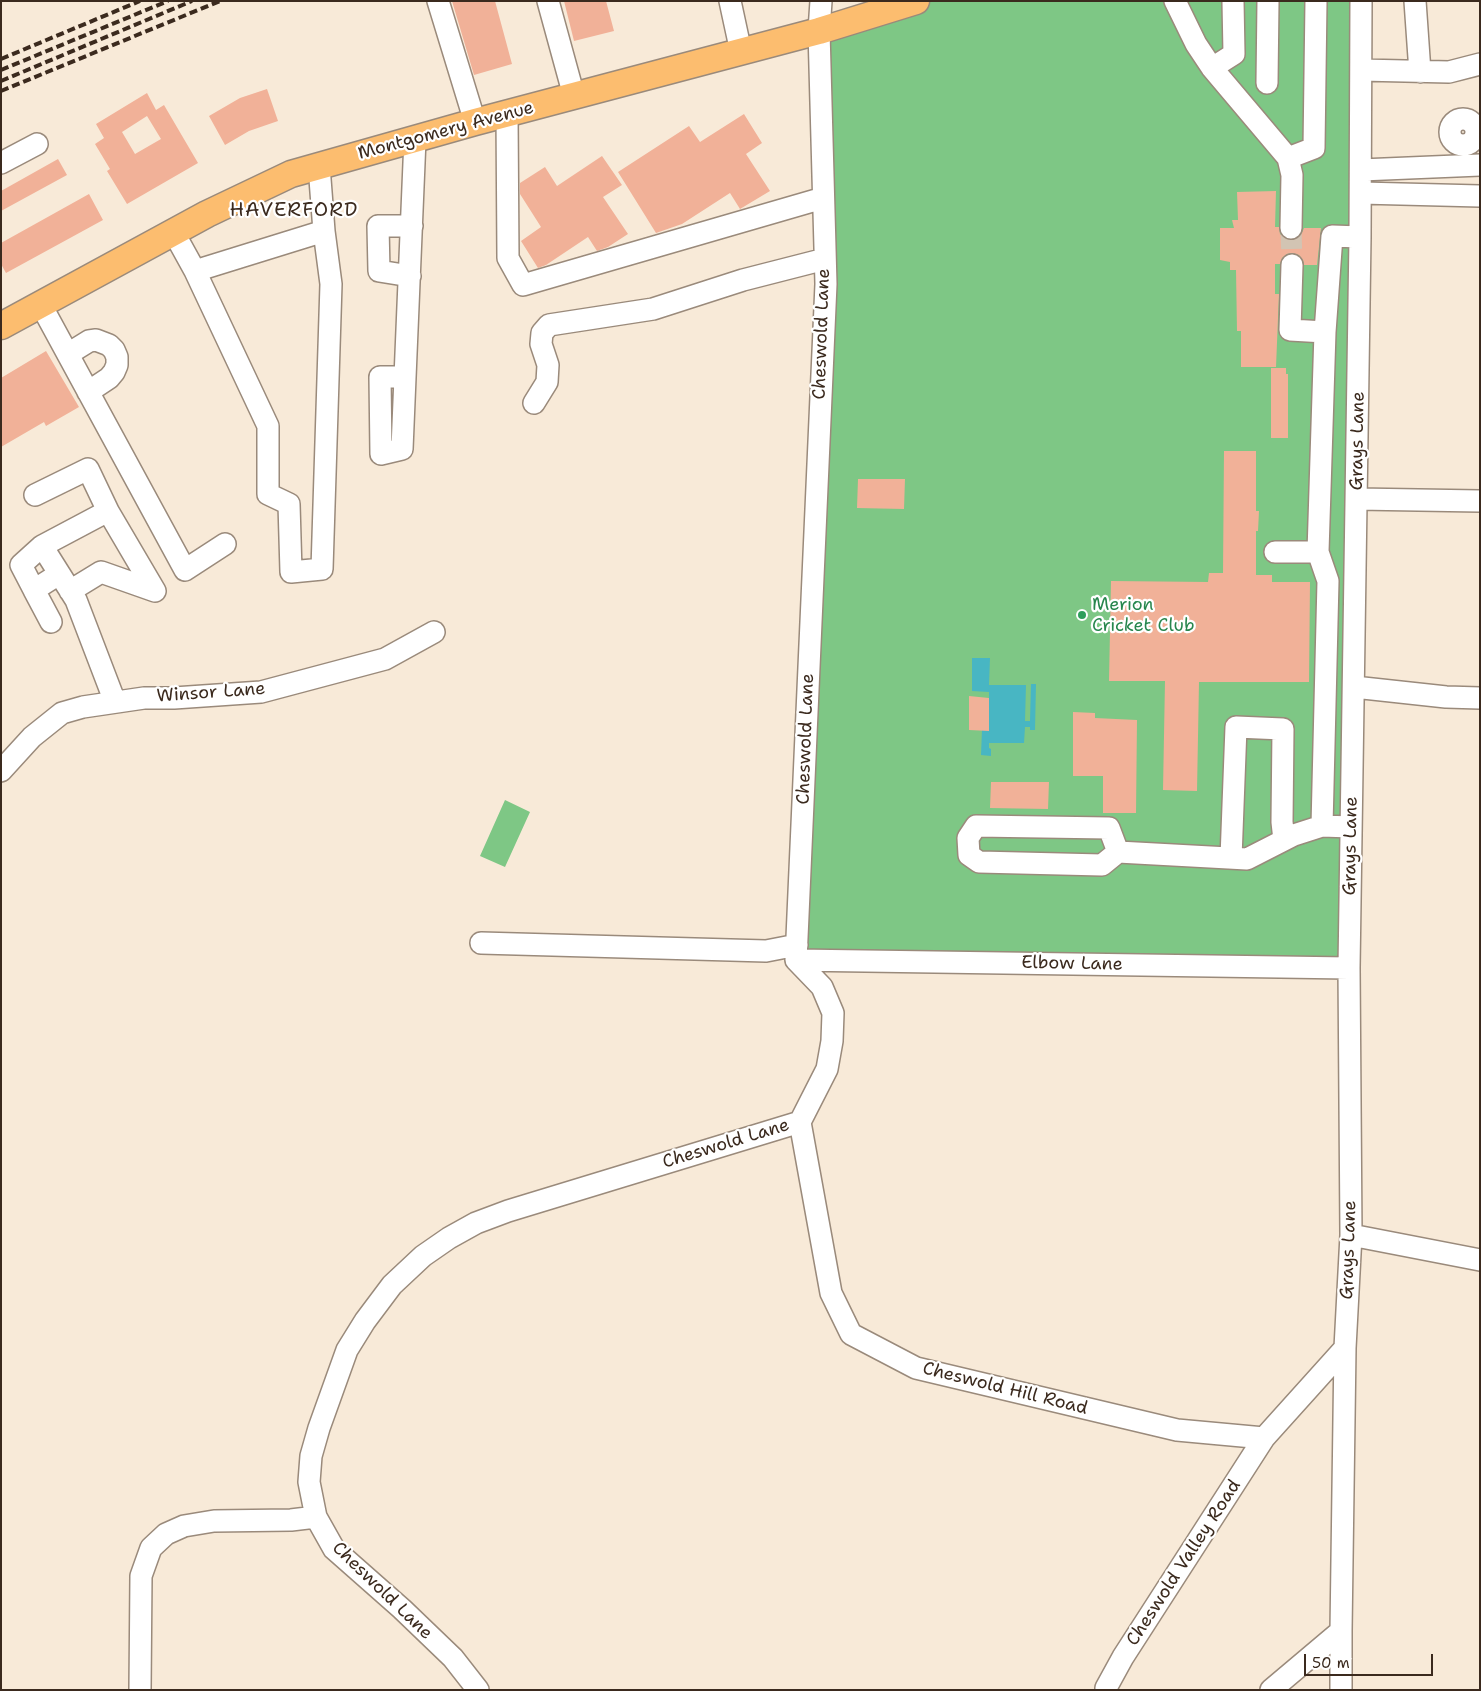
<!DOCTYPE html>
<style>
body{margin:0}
#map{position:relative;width:1481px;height:1691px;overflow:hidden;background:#f8ead8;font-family:"Shantell Sans",sans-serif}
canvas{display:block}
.frame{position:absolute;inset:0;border:2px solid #3b2a1e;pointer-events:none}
.scale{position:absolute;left:1304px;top:1654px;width:129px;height:22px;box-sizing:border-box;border:2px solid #3b2a1e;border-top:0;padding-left:6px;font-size:15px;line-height:18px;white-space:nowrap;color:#3b2a1e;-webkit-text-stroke:4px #fff;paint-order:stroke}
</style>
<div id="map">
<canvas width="1481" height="1691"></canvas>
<div class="frame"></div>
<div class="scale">50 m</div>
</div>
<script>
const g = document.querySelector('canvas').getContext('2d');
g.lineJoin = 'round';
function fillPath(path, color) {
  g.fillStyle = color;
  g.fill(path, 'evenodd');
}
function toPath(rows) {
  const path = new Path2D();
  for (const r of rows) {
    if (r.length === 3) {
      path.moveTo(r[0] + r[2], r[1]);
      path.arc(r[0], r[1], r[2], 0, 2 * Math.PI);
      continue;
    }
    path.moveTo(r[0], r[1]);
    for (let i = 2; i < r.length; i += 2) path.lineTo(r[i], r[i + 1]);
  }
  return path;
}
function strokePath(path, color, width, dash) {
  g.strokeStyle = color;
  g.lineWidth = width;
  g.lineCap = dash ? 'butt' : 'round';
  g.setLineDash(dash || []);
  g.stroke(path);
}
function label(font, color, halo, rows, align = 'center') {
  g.font = font + ' "Shantell Sans",sans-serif';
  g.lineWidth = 4.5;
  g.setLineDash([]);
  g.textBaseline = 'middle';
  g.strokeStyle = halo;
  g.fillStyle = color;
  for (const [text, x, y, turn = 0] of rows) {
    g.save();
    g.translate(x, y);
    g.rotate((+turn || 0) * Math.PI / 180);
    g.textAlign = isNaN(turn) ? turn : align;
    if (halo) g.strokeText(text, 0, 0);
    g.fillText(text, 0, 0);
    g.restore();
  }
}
fillPath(toPath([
 [921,1,1361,1,1349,968,796,960,826,284,819,31],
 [505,800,530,812,505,867,480,856]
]), '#7ec785');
fillPath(toPath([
 [972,658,990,658,989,685,1026,685,1025,721,1030,721,1031,684,1036,684,1035,730,1030,730,1030,727,1025,727,1024,743,989,743,989,748,991,749,991,756,981,755,982,730,989,730,989,692,972,691]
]), '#48b6c3');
fillPath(toPath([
 [452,1,495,1,512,64,474,75],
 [564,1,606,1,614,31,574,41],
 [267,89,278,121,249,131,225,145,209,116,240,98],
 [147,93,156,110,164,105,198,163,127,204,107,171,110,169,95,144,104,138,96,124],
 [147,116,161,139,135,154,122,132],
 [744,114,762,143,746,154,770,191,740,209,730,193,682,224,656,233,618,172,689,126,700,142],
 [602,156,622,185,603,197,628,234,608,247,597,251,588,237,546,265,538,268,521,241,541,227,520,194,520,183,545,167,557,186],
 [58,159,67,175,1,211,1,191],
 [1276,191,1275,227,1279,227,1280,234,1284,238,1290,240,1297,239,1301,235,1304,228,1321,228,1317,265,1304,265,1303,260,1299,255,1292,253,1287,254,1282,258,1280,264,1275,264,1275,294,1279,294,1276,367,1241,367,1241,331,1237,331,1236,270,1230,270,1230,262,1220,260,1220,228,1234,228,1232,220,1238,220,1237,192],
 [89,194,103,220,6,273,1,264,1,243],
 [46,351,79,407,46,426,44,422,1,447,1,378],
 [1271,368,1286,368,1286,374,1288,374,1288,438,1271,438],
 [1224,451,1256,451,1256,511,1259,511,1258,531,1256,531,1256,575,1272,575,1272,582,1310,582,1309,682,1199,682,1197,791,1163,790,1165,681,1109,681,1111,581,1208,582,1209,573,1223,573],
 [858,479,905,479,904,509,857,508],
 [969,696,989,698,989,731,969,730],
 [1073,712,1095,713,1095,718,1137,720,1136,813,1103,813,1103,776,1073,776],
 [991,782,1049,782,1048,809,990,808]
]), '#f1b198');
strokePath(toPath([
 [1291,228,1292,265]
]), '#d2c4b3', 21, [21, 11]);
const minor = toPath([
 [438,1,475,122],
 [548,1,574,96],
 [730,1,741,52],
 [1175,1,1196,44,1212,68,1288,158,1292,175,1291,228],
 [1415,1,1420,72],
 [1212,68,1234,54,1233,1],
 [1361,70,1449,72,1480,64],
 [1267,83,1268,1],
 [507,114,508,258,523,285,823,198],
 [1463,132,13],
 [1288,158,1314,148,1316,1],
 [1,163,37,144],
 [1361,170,1480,165],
 [1361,193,1480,196],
 [174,233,195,271,324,231,319,166],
 [1292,265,1290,330,1325,332,1332,236,1360,237],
 [195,271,268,426,268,494,289,504,291,572,322,569,331,284,324,231],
 [410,276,379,271,378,226,412,226],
 [41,305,185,570,225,544],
 [68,354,89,341,96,340,109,345,114,350,117,357,117,365,114,372,109,378,88,392],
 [405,377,380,377,381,454,402,449,415,139],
 [534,403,547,382,548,365,541,344,542,333,549,325,653,309,743,280,825,259],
 [35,495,88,469,108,511,42,546,76,600,115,702],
 [1357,499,1480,501],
 [1275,552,1318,552,1325,332],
 [1318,552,1328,581,1322,826],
 [34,590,21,565,42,546],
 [70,591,101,572,155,591,108,511],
 [51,622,34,590,59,574],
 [1354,687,1446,697,1480,698],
 [1,771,32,737,62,713,83,707,144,698,174,698,261,692,385,659,434,632],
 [1118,852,1109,828,976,826,968,838,969,855,979,862,1102,865,1118,852,1247,859,1294,835,1322,826,1351,827],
 [1231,858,1236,727,1283,729,1282,822,1284,840],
 [481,943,766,951,797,945],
 [796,960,1349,968],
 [800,1122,831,1293,851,1334,916,1368,1177,1430,1264,1438,1345,1348],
 [1351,1235,1480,1260],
 [1106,1688,1123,1657,1264,1438],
 [140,1689,141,1576,151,1548,166,1534,184,1526,214,1521,291,1520,316,1517],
 [478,1690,453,1658,402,1609,334,1549,316,1517,309,1482,311,1456,319,1428,347,1350,365,1321,392,1285,423,1256,449,1238,476,1223,508,1211,800,1122,827,1069,832,1041,833,1013,822,987,796,960,826,284,819,31,821,1],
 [1271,1690,1341,1631],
 [1341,1690,1341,1631,1345,1348,1351,1235,1349,968,1360,237,1361,1]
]);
const major = toPath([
 [1,326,207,214,291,174,475,122,819,31,916,1]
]);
strokePath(minor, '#9a8a7b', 24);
strokePath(major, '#9a8a7b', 29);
strokePath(minor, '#fff', 21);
strokePath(major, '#fcbd6f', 26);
strokePath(toPath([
 [1,59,140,1],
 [1,70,168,1],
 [1,81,192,1],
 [1,91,220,1]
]), '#3b2a1e', 4, [8, 4]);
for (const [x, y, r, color] of [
 [1082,615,5,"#2e9e5b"]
]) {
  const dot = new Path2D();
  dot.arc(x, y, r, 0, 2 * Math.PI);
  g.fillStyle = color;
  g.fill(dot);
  strokePath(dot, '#fff', 2);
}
label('18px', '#3b2a1e', '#fff', [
 ["Montgomery Avenue",446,131,-15],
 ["Cheswold Lane",822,334,-88],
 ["Grays Lane",1358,441,-89],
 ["Winsor Lane",211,693,-4],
 ["Cheswold Lane",806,739,-88],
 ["Grays Lane",1351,846,-89],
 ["Elbow Lane",1072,964,1],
 ["Cheswold Lane",726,1144,-17],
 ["Grays Lane",1349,1250,-88],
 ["Cheswold Hill Road",1005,1389,14],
 ["Cheswold Valley Road",1184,1563,-57],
 ["Cheswold Lane",382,1591,44]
]);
label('18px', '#27864d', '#fff', [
 ["Merion",1092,605],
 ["Cricket Club",1092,626]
], 'left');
g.letterSpacing = '1px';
label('20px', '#3b2a1e', '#fff', [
 ["HAVERFORD",294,211]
]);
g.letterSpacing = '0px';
</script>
